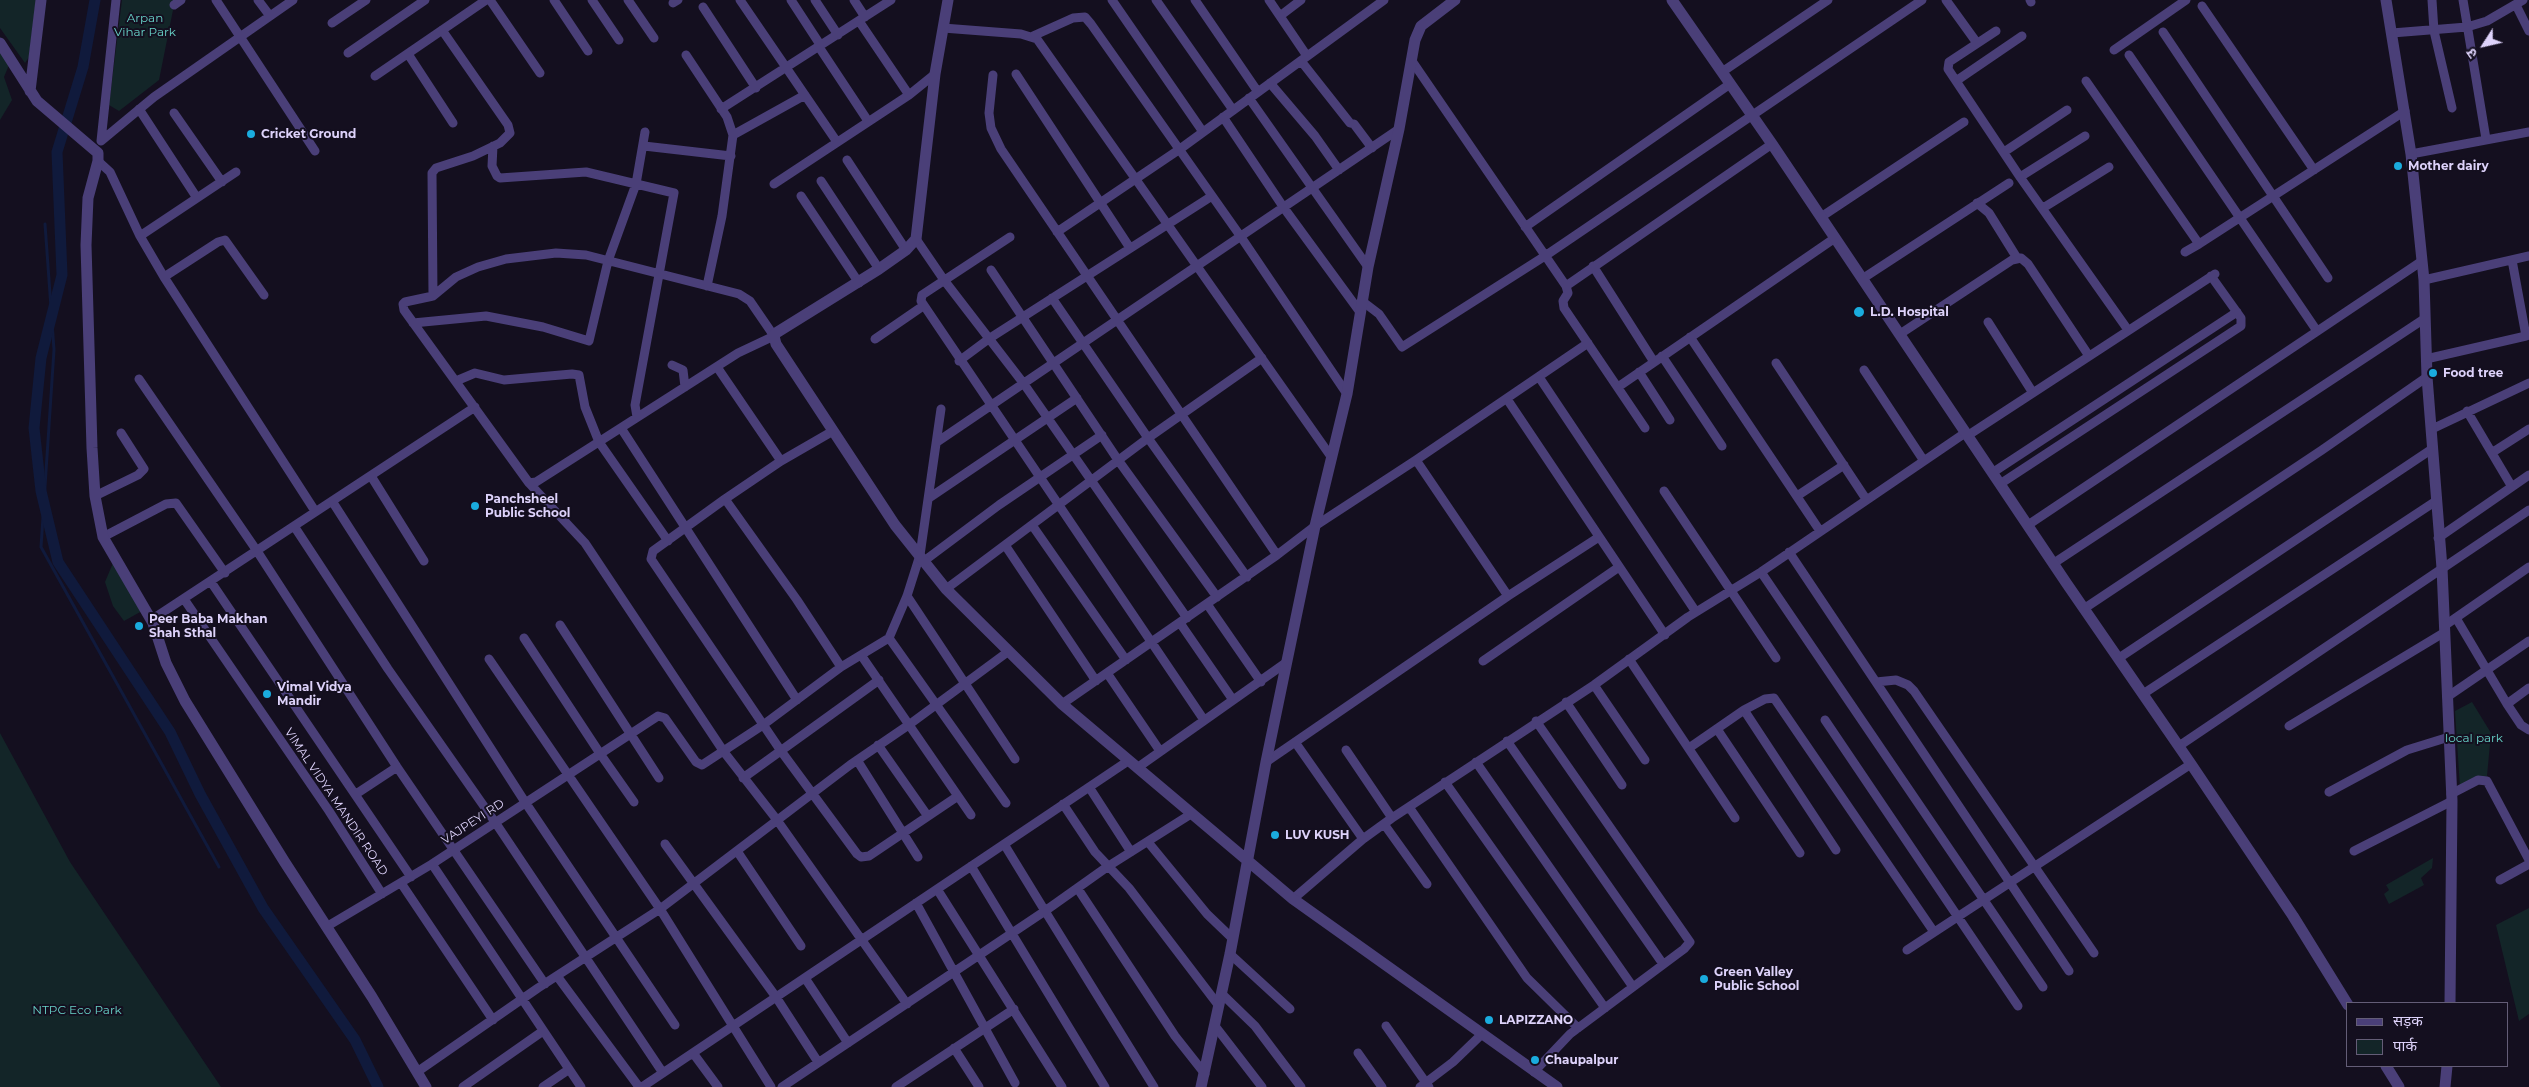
<!DOCTYPE html>
<meta charset="utf-8">
<style>
body{margin:0}
#map{position:relative;width:2529px;height:1087px;overflow:hidden;background:#140f1f;font-family:Montserrat,"Noto Sans Devanagari",sans-serif}
canvas{display:block}
.legend{position:absolute;left:2346px;top:1002px;width:162px;height:65px;box-sizing:border-box;background:#140f1f;border:1px solid #645d77;margin:0;padding:6px 9px;list-style:none;font-size:15px;color:#ddd2fa}
.legend li{display:flex;align-items:center;gap:10px;height:25px}
.legend b{width:25px;border:1px solid #645d77}
.north{position:absolute;left:2459px;top:20px;width:50px;height:50px;-webkit-text-stroke:4px #140f1f;paint-order:stroke;rotate:235deg;font-size:14px;font-weight:700;line-height:20px;text-align:center;color:#ddd2fa}
.north::after{content:'';display:block;margin:auto;width:18px;height:22px;background:#ddd2fa;clip-path:polygon(50% 0,100% 100%,50% 72%,0 100%)}
</style>
<div id="map">
<canvas width="2529" height="1087"></canvas>
<ul class="legend">
<li><b style="height:6px;background:#4a3f78"></b>सड़क</li>
<li><b style="height:14px;background:#132528"></b>पार्क</li>
</ul>
<div class="north">उ</div>
</div>
<script>
const g = document.querySelector('canvas').getContext('2d');
g.lineJoin = 'round';
function fillPath(path, color) {
  g.fillStyle = color;
  g.fill(path, 'evenodd');
}
function toPath(rows) {
  const path = new Path2D();
  for (const r of rows) {
    path.moveTo(r[0], r[1]);
    for (let i = 2; i < r.length; i += 2) path.lineTo(r[i], r[i + 1]);
  }
  return path;
}
function strokePath(path, color, width, dash) {
  g.strokeStyle = color;
  g.lineWidth = width;
  g.lineCap = dash ? 'butt' : 'round';
  g.setLineDash(dash || []);
  g.stroke(path);
}
function label(font, color, halo, rows, align = 'center') {
  g.font = font + ' Montserrat,sans-serif';
  g.lineWidth = 4;
  g.setLineDash([]);
  g.textBaseline = 'middle';
  g.strokeStyle = halo;
  g.fillStyle = color;
  for (const [text, x, y, turn = 0] of rows) {
    g.save();
    g.translate(x, y);
    g.rotate((+turn || 0) * Math.PI / 180);
    g.textAlign = isNaN(turn) ? turn : align;
    if (halo) g.strokeText(text, 0, 0);
    g.fillText(text, 0, 0);
    g.restore();
  }
}
fillPath(toPath([
 [0,0,36,0,29,57,25,63,0,28],
 [122,0,175,0,159,80,119,111,109,105],
 [0,51,9,65,4,77,12,100,0,120],
 [113,563,142,611,124,621,113,606,105,582],
 [2472,702,2491,733,2487,776,2460,788,2455,711],
 [0,733,70,862,221,1087,0,1087],
 [2433,858,2432,868,2421,878,2424,885,2389,904,2384,894,2389,890,2386,885],
 [2529,908,2529,1014,2519,1021,2496,925]
]), '#132528');
strokePath(toPath([
 [45,224,54,350,41,547,219,867]
]), '#101a3c', 3);
strokePath(toPath([
 [95,0,83,67,57,152,62,275,41,358,34,428,41,491,58,562,170,732,200,794,263,908,355,1040,378,1087]
]), '#101a3c', 11);
strokePath(toPath([
 [216,0,315,151],
 [258,0,270,16],
 [490,0,540,73],
 [554,0,588,51],
 [592,0,619,40],
 [628,0,654,38],
 [740,0,837,142],
 [791,0,821,46],
 [815,0,838,35],
 [854,0,865,17],
 [1112,0,1203,132],
 [1156,0,1233,110],
 [1195,0,1258,92],
 [1269,0,1307,56],
 [1946,0,1977,43],
 [2030,0,2031,2],
 [2432,0,2434,31,2452,108],
 [2463,0,2486,139],
 [673,3,678,0],
 [174,5,181,0],
 [2516,5,2529,31],
 [2202,6,2314,170],
 [703,7,756,88],
 [1280,16,1301,0],
 [859,21,909,95],
 [332,23,366,0],
 [943,28,1021,34,1037,39,1332,458],
 [1996,31,1949,62,1948,69,2020,177,2128,330],
 [2163,32,2328,278],
 [2392,33,2467,27,2487,21,2523,0],
 [1033,36,1073,18,1085,17,1091,24,1241,237,1347,394],
 [819,47,868,121],
 [2114,50,2186,0],
 [348,53,425,0],
 [408,54,453,123],
 [686,55,727,117,733,135,722,216,707,286],
 [2129,55,2317,331],
 [1301,61,1350,123,1354,124,1372,148],
 [1412,61,1566,286,1568,293,1563,301,1564,308,1645,428],
 [1722,72,1828,0],
 [1016,74,1130,248],
 [993,75,989,113,991,128,1001,149,1277,555],
 [375,76,486,0],
 [1956,81,2022,36],
 [2086,81,2199,244,2405,111],
 [1270,83,1315,136,1339,170],
 [1249,98,1368,267],
 [139,109,197,198],
 [721,109,891,0],
 [174,113,222,182],
 [1223,117,1284,208,1360,312],
 [733,135,805,95],
 [101,141,154,97,293,0],
 [101,141,116,0],
 [493,146,492,166,497,176,500,178,586,172,674,193,635,405,637,417],
 [644,146,731,156],
 [2004,152,2067,110],
 [2411,154,2529,132],
 [847,160,906,250],
 [98,161,110,172,140,236,164,277,315,511],
 [2020,177,2085,136],
 [821,181,879,269],
 [774,184,909,95,935,74],
 [801,196,859,283],
 [1977,203,1989,213,2017,258],
 [2043,208,2109,167],
 [1821,217,1964,122],
 [1525,227,1730,84],
 [1057,232,1180,149,1384,0],
 [140,236,236,172],
 [1010,237,922,295,921,301,1204,720],
 [916,239,944,280,1024,384,1187,618],
 [2185,252,2199,244],
 [556,253,586,255,739,294,750,301,774,336,738,353,536,482,529,483,404,310,403,304,405,302,433,296,456,277,478,267,506,259,556,253],
 [2512,260,2526,336,2529,335],
 [1593,266,1654,362],
 [991,270,1118,460,1217,597],
 [164,277,218,242,225,240,264,295],
 [1862,279,2009,183],
 [2424,280,2529,256],
 [1566,286,1772,144],
 [433,296,432,173,436,168,473,156,500,143,510,133,508,125,442,30],
 [1362,301,1379,314,1402,347,1545,256,1922,0],
 [1988,322,2033,393],
 [413,323,486,316,543,327,589,341,608,261,636,184,645,132],
 [1900,334,2012,260,2021,258,2028,264,2089,356],
 [1690,337,1820,531],
 [875,339,923,306],
 [1662,356,1722,446],
 [2426,359,2526,336],
 [959,361,990,338,1212,196],
 [1776,363,1866,499],
 [672,365,683,370,685,387],
 [717,367,781,461],
 [1864,370,1924,461],
 [1639,372,1670,420],
 [1539,377,1696,612],
 [139,379,257,551,397,767,545,984],
 [456,381,475,373,504,380,572,374,579,375,585,407,599,442,668,541],
 [1618,387,1835,238],
 [1507,399,1665,635],
 [2467,411,2512,487],
 [621,428,797,700],
 [2432,429,2529,383],
 [833,431,781,461,725,499,653,551,651,559,781,751,857,854,861,857,869,856,958,796],
 [1967,436,2215,274],
 [937,442,1399,129],
 [2493,452,2529,429],
 [1416,460,1508,596],
 [1992,473,2237,312],
 [371,476,424,561],
 [529,483,585,543,724,752,777,820,907,1004],
 [2000,484,2241,326,2241,318,2211,276],
 [1664,491,1776,658],
 [95,496,138,475,144,469,121,433],
 [1797,496,1844,465],
 [929,498,1077,398],
 [725,499,797,600,841,667],
 [332,501,525,802,675,1025],
 [1032,525,1126,660],
 [2028,525,2422,261],
 [294,526,388,669,495,822,663,1073],
 [103,537,166,504,176,503,225,573],
 [2438,538,2529,475],
 [1005,545,1096,681],
 [1789,552,2069,971],
 [924,561,999,505,1102,435],
 [2054,563,2424,319],
 [1761,572,2043,987],
 [1247,577,1148,438,1262,358],
 [211,582,411,877],
 [946,589,1148,438,1052,298],
 [907,596,1015,759],
 [184,599,329,811,382,894],
 [1207,604,1261,682],
 [2085,608,2322,450,2427,377],
 [2456,618,2507,704,2521,725,2529,730],
 [151,620,475,407],
 [1180,623,1233,700],
 [560,625,659,778],
 [2444,626,2529,567],
 [524,638,601,755,634,802],
 [889,638,1006,803],
 [861,655,971,815],
 [2119,658,2432,449],
 [489,659,660,909,771,1087],
 [1629,659,1735,818],
 [1483,661,1619,567],
 [1107,673,1160,751],
 [1876,682,1896,680,1908,685,1914,691,2094,953],
 [1594,685,1645,760],
 [2143,694,2436,501],
 [2447,697,2529,641],
 [1566,702,1622,785],
 [1062,704,1277,555,1315,526,1416,460,1588,343],
 [2507,704,2529,688],
 [1744,710,1836,850],
 [1825,720,2018,1006],
 [2289,726,2445,632],
 [1717,729,1800,853],
 [1507,741,1663,964],
 [1295,742,1363,839],
 [878,745,927,815],
 [2179,746,2529,510],
 [1689,748,1744,710,1765,699,1774,698,1934,932],
 [1346,750,1392,818],
 [857,760,918,857],
 [1266,762,1508,596,1599,537],
 [1476,762,1633,987],
 [1137,768,1287,662],
 [743,778,879,680],
 [1445,782,1605,1008],
 [1089,787,1131,852],
 [2329,792,2407,750,2449,737],
 [356,794,397,767],
 [2451,794,2478,780,2487,781,2529,860],
 [1063,804,1095,852,1129,888,1219,1006],
 [1409,807,1527,978,1578,1028],
 [1384,824,1427,884],
 [1148,842,1207,914,1233,939],
 [665,844,776,997,818,1062],
 [737,851,801,946],
 [2354,851,2452,801],
 [432,864,581,1087],
 [971,866,1105,1087],
 [2500,880,2529,864],
 [401,883,493,1020],
 [937,889,1062,1087],
 [1078,889,1175,1036,1205,1074],
 [1293,899,1363,839,1392,818,1594,685,1688,617,1761,572,1965,433],
 [916,903,1015,1083],
 [326,927,432,864,658,716,665,718,696,762,702,765,763,725,841,667,889,638,907,596,920,555,941,409],
 [1907,950,2191,764],
 [1230,954,1290,1009],
 [557,976,639,1087],
 [805,978,848,1043],
 [1222,994,1255,1026,1301,1087],
 [1215,1026,1262,1087],
 [1386,1026,1429,1087],
 [954,1048,979,1087],
 [693,1053,718,1087],
 [1358,1053,1382,1087],
 [417,1072,538,988,660,909,850,765,910,724,1009,651],
 [1534,1072,1570,1034,1684,949,1690,942,1536,721],
 [463,1087,543,1031],
 [543,1087,568,1070],
 [642,1087,1128,761],
 [782,1087,1045,911,1004,844],
 [896,1087,1014,1009],
 [1154,1087,1045,911,1107,867,1191,814],
 [1420,1087,1453,1062,1482,1034]
]), '#4a3f78', 9);
strokePath(toPath([
 [948,0,935,74,916,239,906,250,879,269,776,333,774,336,776,344,895,525,946,589,1062,704,1293,899,1557,1087],
 [1672,0,1772,144,2067,584,2191,764,2293,916,2348,1005],
 [2386,0,2411,154,2424,280,2427,377,2442,568,2452,801,2450,1003],
 [0,43,37,101,98,153,98,161,88,198,86,245,92,448,95,496,103,537,153,623,166,663,185,701,284,861,372,997,426,1087],
 [30,91,41,0],
 [2386,1066,2399,1087],
 [1201,1087,1230,954,1266,762,1315,526,1347,394,1368,267,1399,129,1415,40,1421,26,1455,0],
 [2445,1087,2447,1066]
]), '#4a3f78', 11);
for (const [x, y, r, color] of [
 [251,134,5,"#1aacde"],
 [2398,166,5,"#1aacde"],
 [1859,312,6,"#1aacde"],
 [2433,373,5,"#1aacde"],
 [475,506,5,"#1aacde"],
 [139,626,5,"#1aacde"],
 [267,694,5,"#1aacde"],
 [1275,835,5,"#1aacde"],
 [1704,979,5,"#1aacde"],
 [1489,1020,5,"#1aacde"],
 [1535,1060,5,"#1aacde"]
]) {
  const dot = new Path2D();
  dot.arc(x, y, r, 0, 2 * Math.PI);
  g.fillStyle = color;
  g.fill(dot);
  strokePath(dot, '#140f1f', 2);
}
label('12px', '#67d1c7', '#140f1f', [
 ["Arpan",145,18],
 ["Vihar Park",145,32],
 ["local park",2474,738],
 ["NTPC Eco Park",77,1010]
]);
label('bold 12px', '#ddd2fa', '#140f1f', [
 ["Cricket Ground",261,134],
 ["Mother dairy",2408,166],
 ["L.D. Hospital",1870,312],
 ["Food tree",2443,373],
 ["Panchsheel",485,499],
 ["Public School",485,513],
 ["Peer Baba Makhan",149,619],
 ["Shah Sthal",149,633],
 ["Vimal Vidya",277,687],
 ["Mandir",277,701],
 ["LUV KUSH",1285,835],
 ["Green Valley",1714,972],
 ["Public School",1714,986],
 ["LAPIZZANO",1499,1020],
 ["Chaupalpur",1545,1060]
], 'left');
label('12px', '#ddd2fa', '#140f1f', [
 ["VIMAL VIDYA MANDIR ROAD",336,802,56],
 ["VAJPEYI RD",473,822,-33]
]);
</script>
